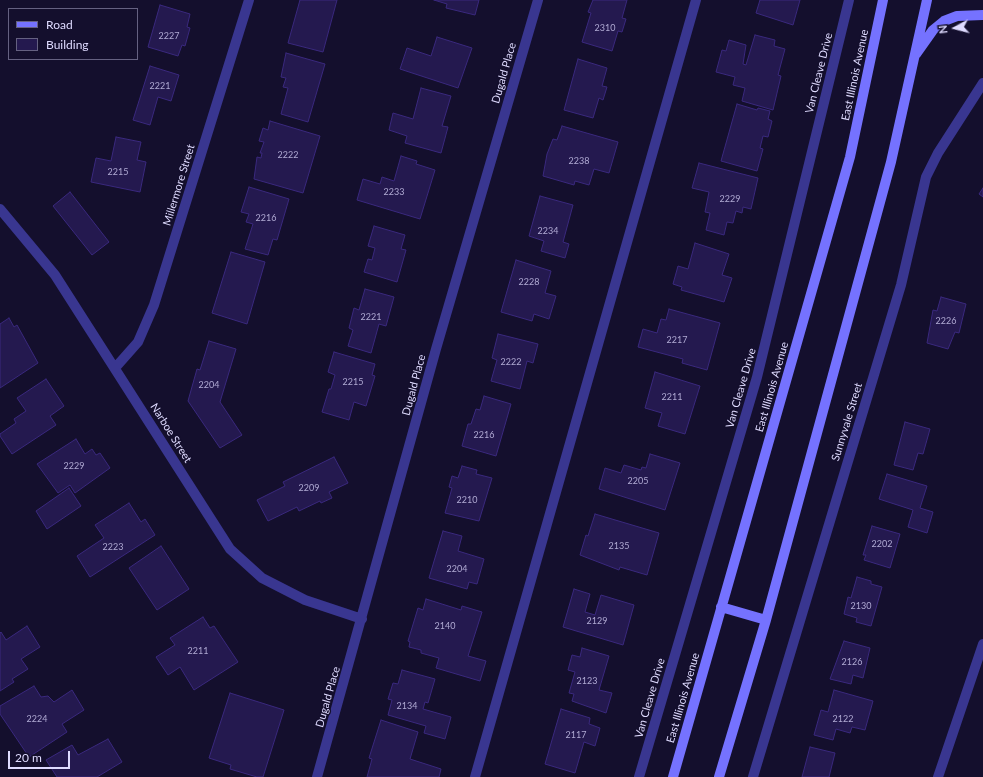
<!DOCTYPE html>
<style>
body{margin:0}
#map{position:relative;width:983px;height:777px;overflow:hidden;background:#140f2d;font-family:Lato,sans-serif}
canvas{display:block}
.legend{position:absolute;left:8px;top:8px;width:130px;height:52px;box-sizing:border-box;background:#140f2d;border:1px solid #656181;margin:0;padding:5px 7px;list-style:none;font-size:12px;color:#dfdbff}
.legend li{display:flex;align-items:center;gap:8px;height:20px}
.legend b{width:20px;border:1px solid #656181}
.north{position:absolute;left:935px;top:8px;width:40px;height:40px;-webkit-text-stroke:3px #140f2d;paint-order:stroke;rotate:263deg;font-size:11px;font-weight:700;line-height:16px;text-align:center;color:#dfdbff}
.north::after{content:'';display:block;margin:auto;width:14px;height:18px;background:#dfdbff;clip-path:polygon(50% 0,100% 100%,50% 72%,0 100%)}
.scale{position:absolute;left:8px;top:751px;width:62px;height:18px;box-sizing:border-box;border:2px solid #dfdbff;border-top:0;padding-left:5px;font-size:12px;line-height:14px;white-space:nowrap;color:#dfdbff;-webkit-text-stroke:3px #140f2d;paint-order:stroke}
</style>
<div id="map">
<canvas width="983" height="777"></canvas>
<ul class="legend">
<li><b style="height:5px;background:#7572ff"></b>Road</li>
<li><b style="height:11px;background:#24194f"></b>Building</li>
</ul>
<div class="north">N</div>
<div class="scale">20 m</div>
</div>
<script>
const g = document.querySelector('canvas').getContext('2d');
g.lineJoin = 'round';
function fillPath(path, color) {
  g.fillStyle = color;
  g.fill(path, 'evenodd');
}
function toPath(rows) {
  const path = new Path2D();
  for (const r of rows) {
    path.moveTo(r[0], r[1]);
    for (let i = 2; i < r.length; i += 2) path.lineTo(r[i], r[i + 1]);
  }
  return path;
}
function strokePath(path, color, width, dash) {
  g.strokeStyle = color;
  g.lineWidth = width;
  g.lineCap = dash ? 'butt' : 'round';
  g.setLineDash(dash || []);
  g.stroke(path);
}
function label(font, color, halo, rows, align = 'center') {
  g.font = font + ' Lato,sans-serif';
  g.lineWidth = 3;
  g.setLineDash([]);
  g.textBaseline = 'middle';
  g.strokeStyle = halo;
  g.fillStyle = color;
  for (const [text, x, y, turn = 0] of rows) {
    g.save();
    g.translate(x, y);
    g.rotate((+turn || 0) * Math.PI / 180);
    g.textAlign = isNaN(turn) ? turn : align;
    if (halo) g.strokeText(text, 0, 0);
    g.fillText(text, 0, 0);
    g.restore();
  }
}
const building = toPath([
 [300,0,337,0,323,52,288,43,300,0],
 [434,0,479,0,475,15,446,8,447,4,434,0],
 [593,0,627,0,622,18,626,19,622,32,618,31,612,51,582,42,591,13,588,12,593,0],
 [760,0,800,0,793,25,756,13,760,0],
 [160,5,190,14,187,27,190,28,185,46,182,45,178,56,148,47,160,5],
 [755,35,775,40,774,46,785,49,778,75,781,76,773,110,742,101,745,88,733,85,735,77,716,72,722,50,726,51,729,40,746,45,743,64,746,65,755,35],
 [437,37,472,48,458,88,400,69,407,48,431,56,437,37],
 [286,53,325,64,308,122,281,114,288,88,283,87,286,78,281,77,286,53],
 [578,59,607,68,602,86,607,87,603,100,599,98,593,118,564,110,578,59],
 [150,66,179,75,171,101,158,97,150,125,133,120,150,66],
 [421,88,451,96,442,126,448,127,441,153,405,143,407,136,389,130,393,113,413,119,421,88],
 [737,104,757,110,758,108,770,111,768,119,772,121,768,137,763,136,760,148,763,149,757,171,721,161,737,104],
 [270,121,320,136,303,193,254,179,257,157,261,158,262,153,260,153,264,142,259,141,263,128,268,130,270,121],
 [562,126,618,142,609,173,594,169,589,185,575,181,574,185,543,176,547,154,553,139,557,140,562,126],
 [116,137,141,142,137,160,146,162,140,192,91,182,96,158,111,161,116,137],
 [401,156,417,161,416,164,435,170,420,219,357,200,363,179,380,184,382,177,394,181,401,156],
 [699,163,758,178,751,209,743,207,742,213,736,211,733,223,727,222,724,235,706,230,710,213,705,212,709,192,692,188,699,163],
 [249,187,289,199,277,240,273,239,268,255,245,249,253,224,246,222,249,214,241,212,249,187],
 [983,188,983,197,979,194,983,188],
 [70,192,109,242,92,255,53,206,70,192],
 [540,196,573,205,563,242,569,244,565,258,541,251,544,241,529,236,540,196],
 [374,226,405,235,401,249,406,250,397,282,364,272,368,259,372,260,375,248,368,246,374,226],
 [695,243,729,254,722,275,732,278,724,302,681,290,682,287,673,284,678,266,688,269,695,243],
 [231,252,265,262,247,324,212,313,231,252],
 [516,260,551,271,545,293,556,296,549,319,534,314,532,321,501,312,516,260],
 [365,289,394,297,386,326,379,324,371,353,348,346,353,330,349,328,354,308,359,310,365,289],
 [941,297,966,304,959,333,955,332,948,349,927,343,933,310,937,311,941,297],
 [669,309,720,323,707,370,682,363,683,359,638,347,643,329,657,333,661,319,666,320,669,309],
 [9,318,14,327,17,325,38,363,0,388,0,324,9,318],
 [498,334,538,344,533,363,527,361,520,389,491,381,497,360,492,358,498,334],
 [209,341,236,349,220,402,242,435,220,448,188,401,197,369,200,370,209,341],
 [334,352,375,364,372,375,375,376,366,406,354,402,349,420,322,412,329,389,331,389,335,375,328,372,334,352],
 [655,372,700,386,685,434,658,426,662,413,645,408,655,372],
 [46,379,64,406,50,416,56,425,12,454,0,436,0,434,16,423,14,419,26,411,17,398,46,379],
 [484,396,511,404,496,456,462,446,468,424,471,424,476,409,480,410,484,396],
 [905,422,930,429,923,454,918,453,913,470,894,465,905,422],
 [76,439,85,454,92,449,96,455,100,453,110,468,75,493,70,485,58,493,37,464,76,439],
 [650,454,680,463,665,510,599,489,605,468,621,473,624,465,641,470,642,467,646,468,650,454],
 [334,457,348,483,329,492,332,498,321,503,320,501,299,511,297,507,268,521,257,500,285,486,283,482,334,457],
 [462,466,477,470,476,474,492,478,479,521,445,513,452,488,449,487,452,476,458,478,462,466],
 [887,474,927,486,920,508,933,512,927,533,908,527,913,510,879,499,887,474],
 [69,488,81,506,47,529,36,511,69,488],
 [129,503,141,522,145,519,155,535,90,577,77,556,104,538,95,525,129,503],
 [595,514,659,533,647,575,620,567,619,570,580,555,586,535,588,536,595,514],
 [872,526,900,534,890,568,864,560,866,555,863,555,872,526],
 [443,531,462,536,458,551,484,559,477,584,469,582,467,589,429,578,443,531],
 [161,546,189,589,157,610,129,568,161,546],
 [857,577,871,581,871,584,882,587,871,626,856,622,857,618,844,614,848,597,851,598,857,577],
 [574,589,590,594,585,612,595,615,601,595,634,605,623,645,563,627,574,589],
 [426,599,461,610,462,606,482,612,468,656,486,661,480,681,436,668,439,658,421,653,421,650,409,647,410,642,408,641,418,608,423,610,426,599],
 [203,617,210,628,214,626,238,662,194,690,180,667,168,675,156,657,175,645,170,638,203,617],
 [27,626,40,647,21,659,28,669,12,679,14,682,0,691,0,633,1,632,6,640,27,626],
 [844,641,870,648,863,678,853,675,851,684,830,679,844,641],
 [582,648,609,656,599,690,612,693,606,713,572,701,574,694,569,693,575,672,568,670,572,655,580,657,582,648],
 [402,670,435,679,428,703,425,702,423,709,451,717,445,739,424,733,426,726,388,715,392,700,388,699,393,683,398,684,402,670],
 [34,686,41,697,48,696,54,702,72,690,84,710,62,724,67,732,29,757,0,714,0,706,34,686],
 [834,690,873,701,865,730,852,727,850,733,836,729,833,740,814,735,821,710,828,712,834,690],
 [230,693,284,710,263,777,257,777,230,769,231,765,209,758,230,693],
 [561,709,590,718,589,724,600,728,595,746,584,742,575,773,545,764,561,709],
 [381,720,418,732,410,759,441,769,439,777,367,777,372,759,369,758,381,720],
 [108,739,122,762,97,777,57,777,46,760,72,745,78,755,108,739],
 [810,747,835,753,829,777,802,777,810,747]
]);
fillPath(building, '#24194f');
strokePath(building, '#3a297e', 1);
strokePath(toPath([
 [475,777,696,0],
 [938,777,983,644]
]), '#393690', 10);
strokePath(toPath([
 [0,209,55,275,230,549,262,578,305,600,362,619],
 [115,368,138,342,154,305,249,0],
 [317,777,436,349,538,0],
 [639,777,757,377,849,0],
 [753,777,901,285,926,177,938,153,983,83]
]), '#393690', 10);
strokePath(toPath([
 [916,54,933,30,944,21,957,16,983,15],
 [721,607,766,620],
 [673,777,850,157,883,0],
 [719,777,766,620,891,162,927,0]
]), '#7572ff', 10);
label('9px', '#b0aad3', null, [
 ["2310",605,28],
 ["2227",169,36],
 ["2221",160,86],
 ["2222",288,155],
 ["2238",579,161],
 ["2215",118,172],
 ["2233",394,192],
 ["2229",730,199],
 ["2216",266,218],
 ["2234",548,231],
 ["2228",529,282],
 ["2221",371,317],
 ["2226",946,321],
 ["2217",677,340],
 ["2222",511,362],
 ["2215",353,382],
 ["2204",209,385],
 ["2211",672,397],
 ["2216",484,435],
 ["2229",74,466],
 ["2205",638,481],
 ["2209",309,488],
 ["2210",467,500],
 ["2202",882,544],
 ["2135",619,546],
 ["2223",113,547],
 ["2204",457,569],
 ["2130",861,606],
 ["2129",597,621],
 ["2140",445,626],
 ["2211",198,651],
 ["2126",852,662],
 ["2123",587,681],
 ["2134",407,706],
 ["2224",37,719],
 ["2122",843,719],
 ["2117",576,735]
]);
label('11px', '#dfdbff', '#140f2d', [
 ["Dugald Place",504,73,-74],
 ["Van Cleave Drive",819,73,-76],
 ["East Illinois Avenue",855,75,-78],
 ["Millermore Street",179,185,-73],
 ["Dugald Place",414,385,-75],
 ["East Illinois Avenue",772,387,-74],
 ["Van Cleave Drive",741,388,-74],
 ["Sunnyvale Street",847,422,-73],
 ["Narboe Street",171,433,58],
 ["Dugald Place",328,697,-74],
 ["Van Cleave Drive",650,698,-74],
 ["East Illinois Avenue",683,698,-74]
]);
</script>
